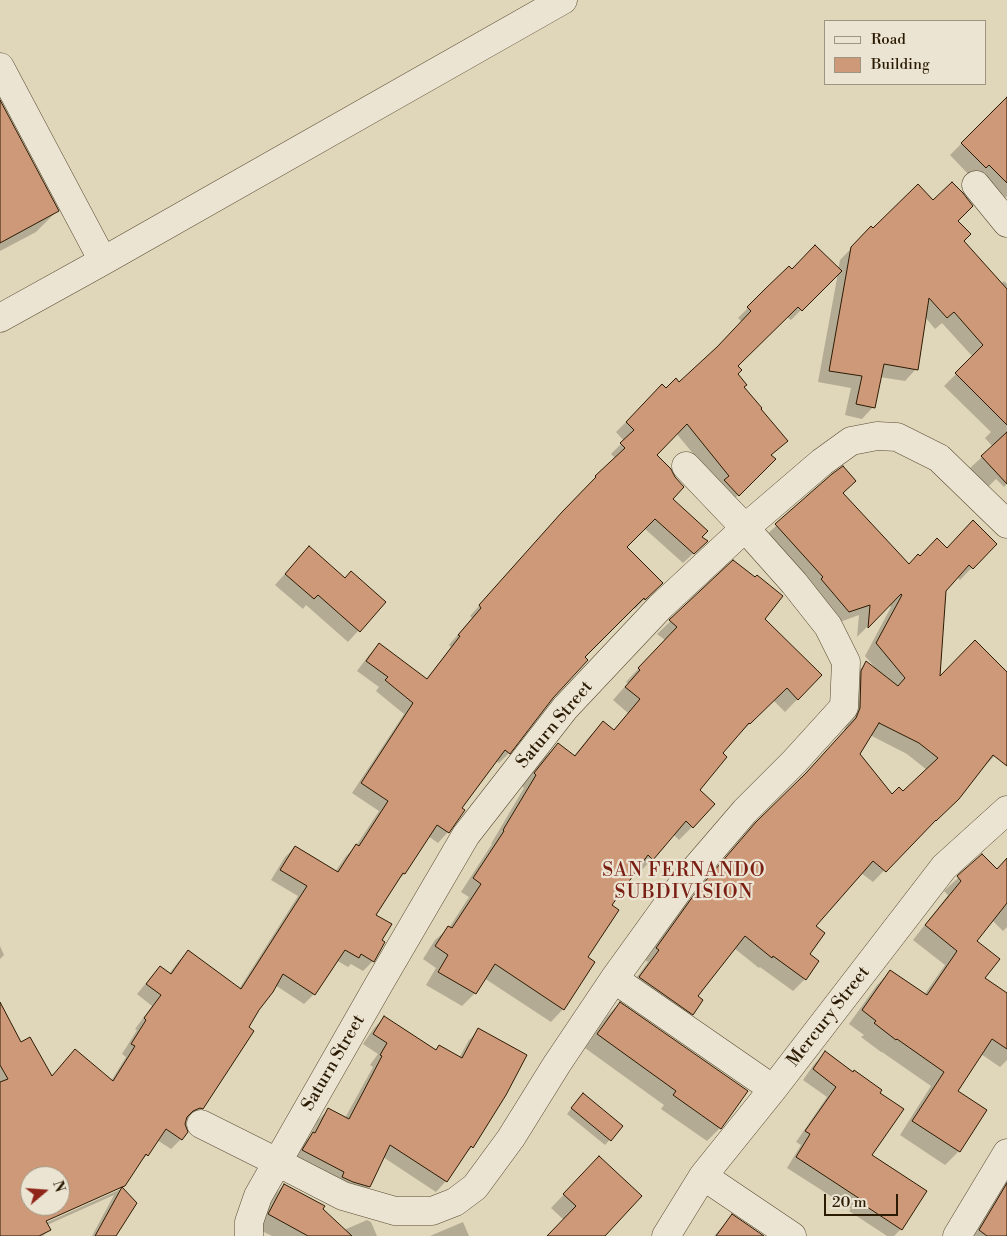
<!DOCTYPE html>
<style>
body{margin:0}
#map{position:relative;width:1007px;height:1236px;overflow:hidden;background:#e0d6ba;font-family:"Libre Bodoni",serif}
canvas{display:block}
.legend{position:absolute;left:824px;top:20px;width:162px;height:65px;box-sizing:border-box;background:#ebe4d2;border:1px solid #9f947f;margin:0;padding:6px 9px;list-style:none;font-size:15px;color:#2c1b03}
.legend li{display:flex;align-items:center;gap:10px;height:25px}
.legend b{width:25px;border:1px solid #9f947f}
.north{position:absolute;left:20px;top:1166px;width:50px;height:50px;box-sizing:border-box;background:#ebe4d2;border:1px solid #9f947f;border-radius:50%;rotate:72deg;font-size:14px;font-weight:700;line-height:20px;text-align:center;color:#2c1b03}
.north::after{content:'';display:block;margin:auto;width:18px;height:22px;background:#8f2418;clip-path:polygon(50% 0,100% 100%,50% 72%,0 100%)}
.scale{position:absolute;left:824px;top:1194px;width:74px;height:22px;box-sizing:border-box;border:2px solid #2c1b03;border-top:0;padding-left:6px;font-size:15px;line-height:18px;white-space:nowrap;color:#2c1b03;-webkit-text-stroke:4px #ebe4d2;paint-order:stroke}
</style>
<div id="map">
<canvas width="1007" height="1236"></canvas>
<ul class="legend">
<li><b style="height:6px;background:#ebe4d2"></b>Road</li>
<li><b style="height:14px;background:#ce9979"></b>Building</li>
</ul>
<div class="north">N</div>
<div class="scale">20 m</div>
</div>
<script>
const g = document.querySelector('canvas').getContext('2d');
g.lineJoin = 'round';
function fillPath(path, color) {
  g.fillStyle = color;
  g.fill(path, 'evenodd');
}
function toPath(rows) {
  const path = new Path2D();
  for (const r of rows) {
    path.moveTo(r[0], r[1]);
    for (let i = 2; i < r.length; i += 2) path.lineTo(r[i], r[i + 1]);
  }
  return path;
}
function strokePath(path, color, width, dash) {
  g.strokeStyle = color;
  g.lineWidth = width;
  g.lineCap = dash ? 'butt' : 'round';
  g.setLineDash(dash || []);
  g.stroke(path);
}
function label(font, color, halo, rows, align = 'center') {
  g.font = font + ' "Libre Bodoni",serif';
  g.lineWidth = 4.5;
  g.setLineDash([]);
  g.textBaseline = 'middle';
  g.strokeStyle = halo;
  g.fillStyle = color;
  for (const [text, x, y, turn = 0] of rows) {
    g.save();
    g.translate(x, y);
    g.rotate((+turn || 0) * Math.PI / 180);
    g.textAlign = isNaN(turn) ? turn : align;
    if (halo) g.strokeText(text, 0, 0);
    g.fillText(text, 0, 0);
    g.restore();
  }
}
fillPath(toPath([
 [1007,97,1007,196,1002,201,973,179,950,155,992,113,991,112],
 [0,103,57,211,36,232,0,251],
 [933,202,956,221,963,241,1001,284,1004,281,1007,284,1007,484,1004,487,996,479,988,487,970,468,993,447,985,438,991,432,944,386,973,357,942,323,935,329,925,317,916,369,905,381,880,377,873,407,862,419,845,415,851,388,818,382,838,273,791,320,787,317,737,366,737,374,770,455,774,459,728,505,720,486,676,433,655,455,671,499,700,537,696,551,683,563,644,528,625,547,661,583,635,609,633,607,583,657,509,753,499,763,496,761,460,808,464,811,448,832,438,843,428,836,405,873,396,882,375,915,380,941,373,961,363,971,351,964,348,967,336,960,314,994,304,1004,275,985,258,1009,202,1108,191,1118,185,1119,181,1139,171,1149,157,1140,147,1155,137,1165,121,1188,135,1203,114,1236,92,1236,114,1195,47,1225,49,1230,43,1236,0,1236,0,1005,20,1044,51,1077,75,1050,111,1081,126,1057,122,1054,137,1030,135,1029,152,1006,137,994,151,977,161,967,169,974,178,962,188,951,239,989,298,896,271,880,285,857,295,847,335,872,346,856,356,846,379,811,352,793,404,714,376,691,379,687,357,671,369,655,379,645,426,680,451,647,449,645,472,618,470,616,552,524,587,488,586,487,616,459,611,454,624,441,616,432,662,386,666,390,679,384,714,351,742,322,738,318,755,301,792,271,838,270,840,260,871,228,873,230],
 [30,1176,60,1176,60,1206,30,1206],
 [121,1186,121,1189,41,1225,40,1222],
 [832,475,842,494,908,566,920,557,946,549,995,544,960,580,957,577,944,591,938,679,1007,674,1007,743,873,882,861,873,814,927,805,979,793,991,760,967,759,968,734,948,696,997,692,1014,680,1026,628,989,648,962,645,960,685,905,745,835,794,786,844,731,848,720,855,675,866,663,877,670,865,656,891,607,889,605,857,637,859,615,837,623,764,537],
 [870,735,907,754,927,770,903,793,892,796,858,754],
 [298,559,345,579,384,602,348,642,306,605,303,609,275,585],
 [733,562,763,619,821,675,785,712,773,700,721,753,698,790,692,827,679,840,673,834,652,859,640,872,636,869,610,906,563,1009,551,1022,484,978,475,993,462,1006,426,985,436,968,423,959,435,940,449,928,469,897,461,892,492,844,491,844,524,788,522,786,545,757,558,744,573,757,590,736,603,723,613,731,628,713,613,700,628,683,626,682,665,640,657,634],
 [982,856,996,870,1007,860,1007,927,1003,931,992,920,975,941,983,978,1007,994,1007,1060,1000,1067,981,1054,956,1091,985,1110,959,1151,945,1165,900,1135,931,1086,882,1052,881,1052,861,1037,864,1035,849,1024,877,985,891,971,924,995,945,965,913,940,948,895,944,891],
 [0,946,4,955,0,959],
 [620,1003,720,1128,707,1141,661,1109,664,1105,585,1048,607,1016],
 [384,1018,434,1051,439,1046,459,1058,469,1040,479,1030,505,1095,472,1147,462,1157,446,1181,436,1192,383,1157,369,1187,358,1197,293,1161,303,1144,310,1136,318,1120,328,1110,345,1118,373,1067,370,1065,378,1054,363,1044,374,1028],
 [826,1053,879,1093,871,1156,901,1229,894,1236,887,1236,849,1211,851,1209,787,1168,801,1145,796,1142,827,1097,803,1080,815,1063],
 [578,1100,622,1126,605,1145,567,1114],
 [587,1170,603,1236,549,1236,564,1220,551,1208],
 [1007,1177,1007,1236,972,1236],
 [284,1185,321,1209,344,1230,367,1220,371,1222,377,1236,272,1236,256,1228,271,1198],
 [732,1216,762,1236,714,1236],
 [463,1222,469,1236,430,1236]
]), '#0003');
const building = toPath([
 [1007,97,1007,183,989,165,986,168,961,143,1007,97],
 [0,100,59,211,0,243,0,100],
 [952,182,963,193,973,206,958,221,971,234,964,241,1007,289,1007,425,955,373,983,345,954,312,947,318,929,298,918,370,884,364,875,408,856,404,862,376,829,371,851,247,871,226,873,228,918,184,933,200,952,182],
 [815,245,842,271,802,311,798,307,738,366,742,370,738,374,747,385,744,387,762,408,761,409,788,441,771,455,776,459,739,496,724,480,729,476,687,424,657,455,671,469,675,477,684,487,673,499,708,531,702,537,708,541,694,554,655,519,627,547,663,583,645,600,644,598,585,657,588,660,553,698,510,754,505,750,462,808,465,810,449,833,437,825,405,874,403,873,376,915,392,924,382,940,385,942,374,962,361,954,359,958,345,950,315,995,283,974,273,992,259,1010,249,1027,254,1031,203,1109,200,1108,193,1111,187,1117,185,1124,188,1132,182,1140,166,1129,148,1156,146,1154,125,1186,122,1187,137,1203,116,1236,95,1236,122,1187,46,1221,51,1230,39,1236,0,1236,0,1082,8,1079,0,1065,0,1002,21,1042,30,1037,52,1076,75,1049,113,1081,135,1046,131,1044,146,1020,144,1018,161,995,146,984,160,966,171,974,188,950,241,989,307,886,280,870,295,846,338,872,356,844,359,846,388,801,361,783,413,703,385,680,388,677,366,661,379,643,427,679,460,636,458,635,481,608,479,605,562,512,596,477,595,476,625,448,620,443,634,430,626,422,662,384,666,388,676,378,679,382,717,347,751,311,747,307,765,289,789,266,792,269,815,245],
 [30,1176,60,1176,60,1206,30,1206,30,1176],
 [1007,432,1007,484,981,456,1007,432],
 [843,466,856,481,843,493,909,564,918,554,920,556,937,538,947,548,973,520,997,544,973,569,969,565,946,591,940,676,975,640,1007,672,1007,766,993,755,959,799,936,821,936,820,886,872,873,861,816,926,825,933,810,954,819,961,806,980,773,956,772,958,745,936,698,996,703,1000,693,1015,639,977,659,950,656,948,696,892,756,822,806,773,856,718,860,708,861,671,866,661,898,686,905,678,876,643,902,595,901,594,868,628,870,605,849,612,821,579,823,577,775,524,832,474,843,466],
 [879,723,919,743,938,758,903,791,899,787,892,794,860,754,879,723],
 [309,546,345,578,351,571,386,602,360,632,318,595,314,599,285,574,309,546],
 [733,560,755,577,757,575,783,596,765,619,822,675,798,700,787,688,750,724,749,723,723,753,727,757,700,790,715,804,693,828,686,821,653,860,648,855,612,905,619,910,588,957,595,962,564,1010,495,964,476,994,438,972,448,955,435,946,448,926,452,928,481,884,473,878,504,831,503,830,536,775,534,773,558,743,575,756,603,721,614,730,640,699,625,687,640,670,638,668,677,627,669,620,733,560],
 [982,854,997,869,1007,858,1007,903,977,941,1000,959,985,978,1007,993,1007,1049,992,1039,958,1091,987,1110,960,1152,912,1121,944,1072,897,1039,896,1040,874,1023,876,1021,862,1010,890,970,927,995,957,951,925,925,961,881,957,876,982,854],
 [620,1002,748,1091,721,1129,673,1095,676,1091,597,1034,620,1002],
 [384,1016,436,1050,439,1045,462,1058,478,1028,527,1055,506,1095,473,1148,471,1146,447,1182,390,1145,370,1187,353,1182,342,1177,344,1172,302,1150,313,1132,315,1133,328,1108,349,1119,382,1056,380,1055,387,1043,373,1034,384,1016],
 [825,1051,853,1072,854,1070,882,1090,880,1093,904,1109,872,1155,927,1191,902,1230,858,1201,860,1199,796,1157,810,1134,805,1131,836,1087,813,1069,825,1051],
 [583,1093,623,1126,611,1141,571,1108,583,1093],
 [599,1156,642,1196,605,1236,547,1236,576,1206,563,1194,599,1156],
 [1007,1183,1007,1236,987,1236,979,1230,1007,1183],
 [284,1184,325,1206,323,1209,352,1236,308,1236,268,1214,284,1184],
 [732,1214,764,1236,716,1236,732,1214]
]);
fillPath(building, '#ce9979');
strokePath(building, '#2c1b03', 1);
const minor = toPath([
 [0,67,103,261],
 [976,185,1007,223],
 [0,318,103,261,563,0],
 [614,979,773,1089],
 [201,1124,277,1162,343,1196,395,1211,432,1211,455,1202,475,1187,511,1138,557,1064,614,979,684,882,745,811,794,762,844,707,846,662,828,626,794,583,745,528,686,466],
 [703,1176,792,1236],
 [249,1236,249,1222,258,1196,379,984,466,835,565,708,660,607,745,528,822,462,851,441,877,436,897,437,939,458,1007,524],
 [666,1236,703,1176,773,1089,944,867,1007,810],
 [957,1236,1007,1153]
]);
strokePath(minor, '#594a31', 29);
strokePath(minor, '#ebe4d2', 28);
label('18px', '#2c1b03', '#ebe4d2', [
 ["Saturn Street",555,725,-50],
 ["Mercury Street",829,1017,-52],
 ["Saturn Street",334,1063,-60]
]);
g.letterSpacing = '1px';
label('19px', '#7a1f14', '#ebe4d2', [
 ["SAN FERNANDO",684,871],
 ["SUBDIVISION",684,893]
]);
g.letterSpacing = '0px';
</script>
